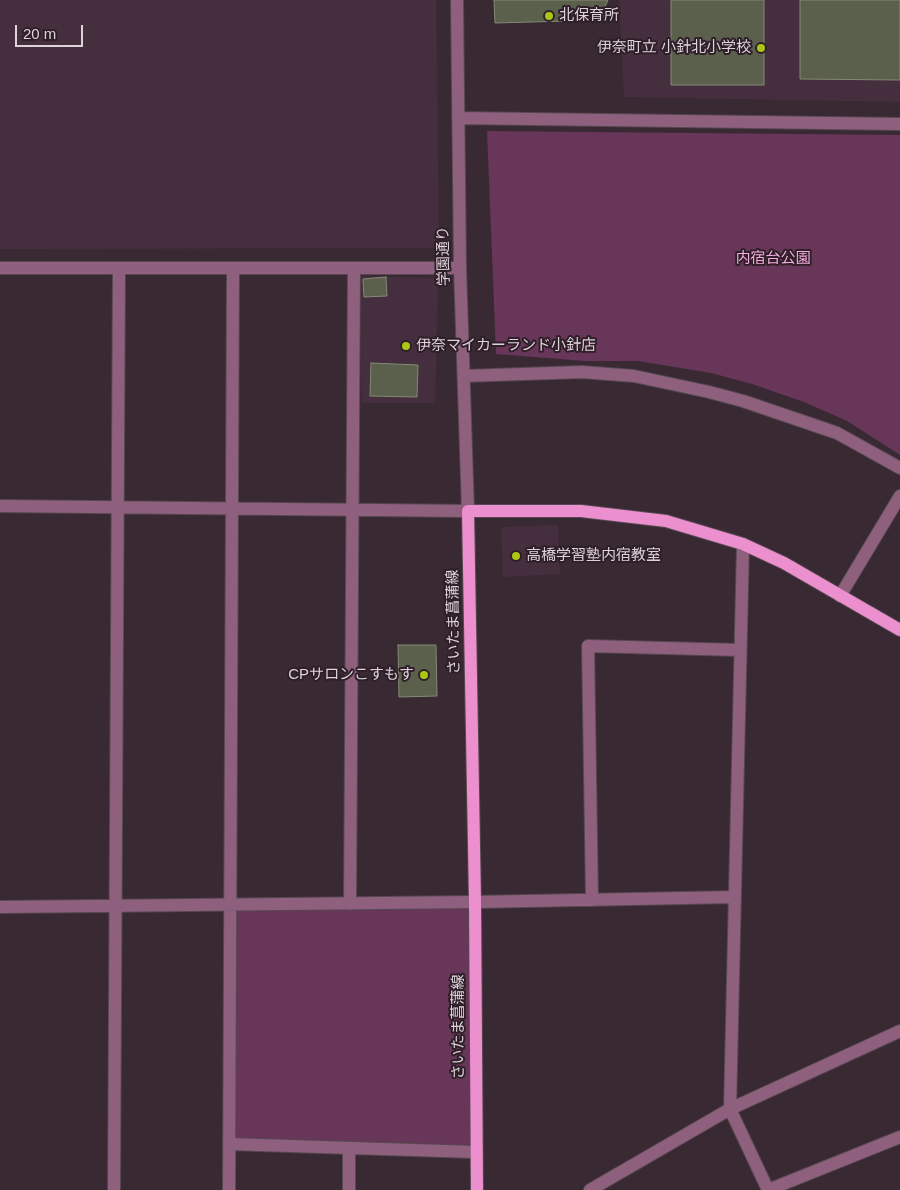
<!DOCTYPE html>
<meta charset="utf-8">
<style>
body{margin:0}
#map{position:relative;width:900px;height:1190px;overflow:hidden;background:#392933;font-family:Helvetica,sans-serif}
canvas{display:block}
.scale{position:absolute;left:15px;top:25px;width:68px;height:22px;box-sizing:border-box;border:2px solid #ded3d9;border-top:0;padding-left:6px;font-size:15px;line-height:18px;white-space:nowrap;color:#ded3d9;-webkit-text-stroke:4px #2f1f29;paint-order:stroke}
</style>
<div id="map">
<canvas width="900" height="1190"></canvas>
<div class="scale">20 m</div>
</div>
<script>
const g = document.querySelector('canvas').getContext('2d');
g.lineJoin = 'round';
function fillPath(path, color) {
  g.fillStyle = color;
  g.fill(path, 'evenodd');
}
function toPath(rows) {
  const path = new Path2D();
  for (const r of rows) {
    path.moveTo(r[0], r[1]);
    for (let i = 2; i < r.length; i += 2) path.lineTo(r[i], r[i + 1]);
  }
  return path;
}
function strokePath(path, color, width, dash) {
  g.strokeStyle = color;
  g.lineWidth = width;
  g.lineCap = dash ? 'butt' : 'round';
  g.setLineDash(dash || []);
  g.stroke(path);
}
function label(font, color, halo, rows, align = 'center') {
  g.font = font + ' Helvetica,"Noto Sans JP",sans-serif';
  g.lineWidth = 4;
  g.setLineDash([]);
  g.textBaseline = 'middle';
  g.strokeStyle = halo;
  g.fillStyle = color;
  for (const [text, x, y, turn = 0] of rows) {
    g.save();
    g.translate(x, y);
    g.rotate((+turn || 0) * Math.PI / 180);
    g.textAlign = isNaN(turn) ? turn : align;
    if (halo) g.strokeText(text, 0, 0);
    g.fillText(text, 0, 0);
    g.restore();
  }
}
fillPath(toPath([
 [0,0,436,0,439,248,0,249],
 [619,0,900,0,900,102,624,97],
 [360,276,438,278,435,403,362,403],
 [558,525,560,574,503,577,501,527]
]), '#452f3e');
fillPath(toPath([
 [487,131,900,135,900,455,847,421,804,402,752,384,711,373,638,361,585,361,496,354],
 [475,902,475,1152,229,1144,230,905]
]), '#673658');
const building = toPath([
 [494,0,608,0,603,11,604,20,495,23,494,0],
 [671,0,764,0,764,85,671,85,671,0],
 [800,0,900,0,900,80,800,79,800,0],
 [386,277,387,296,364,297,363,279,386,277],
 [371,363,418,365,417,397,370,396,371,363],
 [398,645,436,645,437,696,399,697,398,645]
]);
fillPath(building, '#5b604d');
strokePath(building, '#848a75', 1);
const minor = toPath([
 [458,118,900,124],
 [0,268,460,268],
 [464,376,582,372,634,376,709,392,743,401,837,433,900,468],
 [0,506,468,511,460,268,457,0],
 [743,544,730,1109,768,1190],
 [840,596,900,496],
 [592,900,588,646,740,650],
 [350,904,354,268],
 [0,907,475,902,735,897],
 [229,1144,475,1152],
 [114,1190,119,268],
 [229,1190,233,268],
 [349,1190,349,1148],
 [590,1190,730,1109,900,1031],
 [768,1190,900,1137]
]);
const major = toPath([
 [477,1190,475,902,468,511,581,511,666,521,743,544,784,563,900,630]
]);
strokePath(minor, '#574851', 14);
strokePath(major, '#574851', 14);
strokePath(minor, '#8e607e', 12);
strokePath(major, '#ec8fce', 12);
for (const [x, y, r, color] of [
 [549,16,5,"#abc614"],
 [761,48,5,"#abc614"],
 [406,346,5,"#abc614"],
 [516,556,5,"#abc614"],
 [424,675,5,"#abc614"]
]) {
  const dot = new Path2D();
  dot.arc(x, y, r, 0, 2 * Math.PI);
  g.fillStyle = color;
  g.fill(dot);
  strokePath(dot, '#2f1f29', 2);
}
label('15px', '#ded3d9', '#2f1f29', [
 ["北保育所",559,16],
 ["伊奈町立 小針北小学校",751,48,"right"],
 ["伊奈マイカーランド小針店",416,346],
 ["高橋学習塾内宿教室",526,556],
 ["CPサロンこすもす",414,675,"right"]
], 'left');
label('15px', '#ded3d9', '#2f1f29', [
 ["学園通り",444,256,-91],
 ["さいたま菖蒲線",454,622,-91],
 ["さいたま菖蒲線",459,1027,-90]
]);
label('15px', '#f6acdd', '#2f1f29', [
 ["内宿台公園",773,259]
]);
</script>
